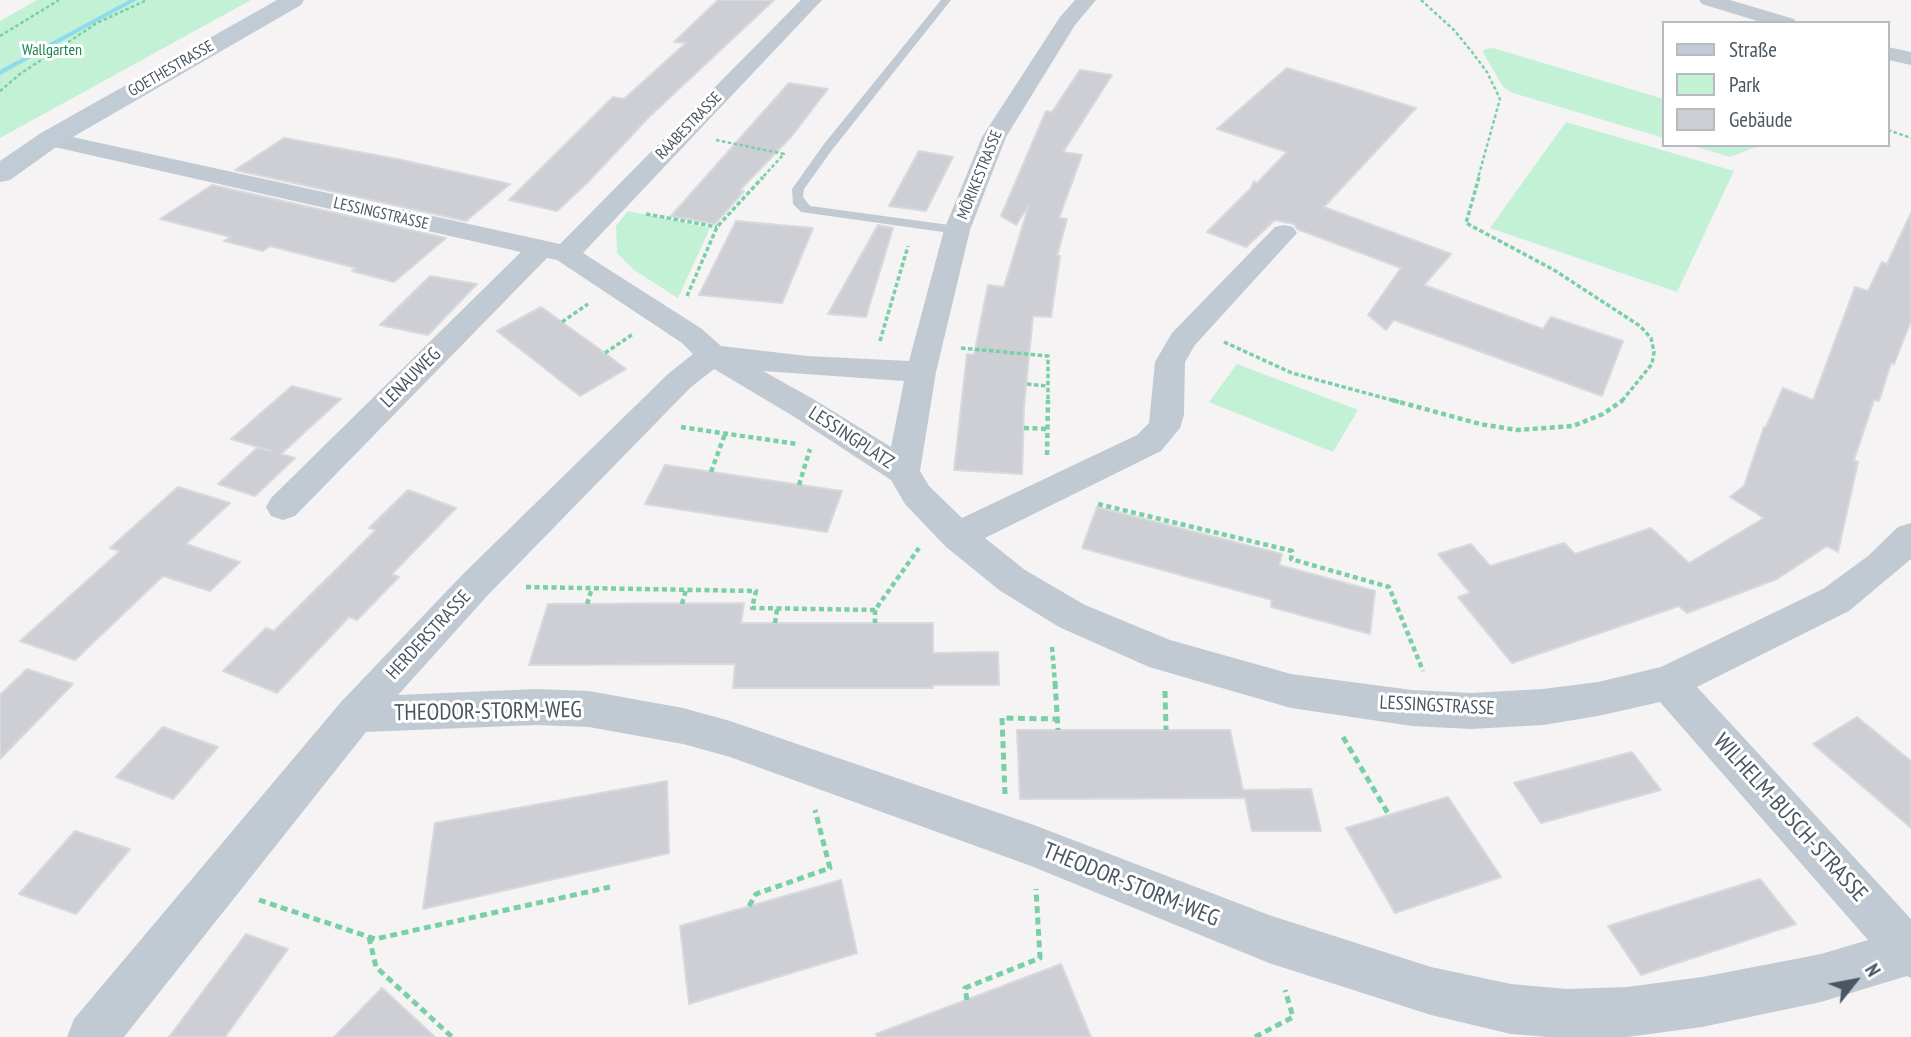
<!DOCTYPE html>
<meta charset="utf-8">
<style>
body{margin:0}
#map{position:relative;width:1911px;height:1037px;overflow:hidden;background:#f5f3f3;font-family:"PT Sans Narrow",sans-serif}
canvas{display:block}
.legend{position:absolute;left:1662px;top:21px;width:228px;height:126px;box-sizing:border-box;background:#fff;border:2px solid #b7bbc0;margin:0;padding:9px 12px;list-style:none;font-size:21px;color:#4a5661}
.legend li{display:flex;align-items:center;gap:14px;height:35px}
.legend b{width:35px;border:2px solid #b7bbc0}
.north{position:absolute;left:1820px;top:946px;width:70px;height:70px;-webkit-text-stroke:5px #fff;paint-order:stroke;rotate:59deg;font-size:19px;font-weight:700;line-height:28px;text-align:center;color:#4a5661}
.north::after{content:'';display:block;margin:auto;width:24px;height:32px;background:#4a5661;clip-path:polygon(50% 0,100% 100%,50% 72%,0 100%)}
</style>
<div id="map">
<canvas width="1911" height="1037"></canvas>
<ul class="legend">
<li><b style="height:9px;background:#c1cbd6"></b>Straße</li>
<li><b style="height:19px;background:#c3f1d5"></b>Park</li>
<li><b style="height:19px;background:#cdcfd5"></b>Gebäude</li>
</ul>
<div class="north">N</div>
</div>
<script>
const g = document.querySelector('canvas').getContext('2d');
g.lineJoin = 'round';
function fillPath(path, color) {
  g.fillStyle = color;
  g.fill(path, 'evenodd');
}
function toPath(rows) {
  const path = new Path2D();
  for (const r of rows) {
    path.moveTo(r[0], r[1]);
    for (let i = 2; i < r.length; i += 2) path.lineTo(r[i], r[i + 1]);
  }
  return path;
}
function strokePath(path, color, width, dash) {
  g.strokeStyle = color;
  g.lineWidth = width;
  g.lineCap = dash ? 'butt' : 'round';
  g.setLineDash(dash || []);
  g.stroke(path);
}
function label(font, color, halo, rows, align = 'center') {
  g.font = font + ' "PT Sans Narrow",sans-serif';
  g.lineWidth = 6;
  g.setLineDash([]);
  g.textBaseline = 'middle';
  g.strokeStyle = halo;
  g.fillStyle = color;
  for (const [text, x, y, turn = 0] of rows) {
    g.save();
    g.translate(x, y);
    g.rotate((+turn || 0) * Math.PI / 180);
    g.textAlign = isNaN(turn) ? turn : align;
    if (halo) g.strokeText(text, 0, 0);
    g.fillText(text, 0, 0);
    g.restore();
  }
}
fillPath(toPath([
 [37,0,251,0,0,138,0,21],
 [1493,48,1664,99,1664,138,1513,93,1503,87,1483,52,1485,49],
 [1566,122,1734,171,1677,292,1490,228],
 [1690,145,1761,145,1730,157],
 [628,211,710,228,678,298,634,270,617,253,616,226],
 [1237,364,1358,410,1333,452,1209,402]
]), '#c3f1d5');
fillPath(toPath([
 [129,0,137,0,0,75,0,70,129,0]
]), '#90daee');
const building = toPath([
 [718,0,774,0,649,117,588,182,557,211,509,200,613,97,624,99,686,43,674,42,718,0],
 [1287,68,1416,108,1324,207,1451,254,1424,285,1543,329,1551,317,1623,341,1602,396,1394,320,1386,330,1368,315,1401,268,1297,229,1294,224,1275,220,1246,247,1207,232,1251,188,1254,181,1257,183,1287,152,1217,129,1287,68],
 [1080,70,1112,75,1063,152,1082,155,1059,218,1067,219,1057,256,1060,256,1051,317,1033,316,1024,407,1022,474,954,470,967,354,974,355,988,285,1004,287,1029,205,1016,225,1001,216,1046,111,1052,112,1080,70],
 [789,83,828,89,791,137,740,190,744,191,715,224,671,216,789,83],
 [284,138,397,159,510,184,466,221,235,170,284,138],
 [919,151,953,157,926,211,889,206,919,151],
 [212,185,446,238,394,282,352,271,356,268,270,246,263,251,224,241,231,237,160,219,212,185],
 [1911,213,1911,321,1894,364,1891,363,1879,401,1874,400,1854,460,1858,462,1838,552,1827,546,1777,579,1687,613,1679,606,1512,663,1458,597,1470,593,1438,554,1471,544,1490,566,1564,543,1575,554,1651,528,1689,563,1764,518,1730,497,1744,486,1764,427,1766,427,1783,388,1813,400,1855,287,1868,291,1882,262,1887,264,1911,213],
 [736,221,813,228,782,303,699,295,736,221],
 [878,225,893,228,866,317,828,314,878,225],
 [430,276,477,284,428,335,380,325,430,276],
 [541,307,598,348,626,369,580,396,497,331,541,307],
 [292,386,341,399,281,454,295,458,255,496,218,484,257,448,271,451,231,439,292,386],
 [665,465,753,478,842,491,827,532,645,504,665,465],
 [178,487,230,503,186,544,240,562,210,591,163,576,75,660,20,641,120,551,110,548,178,487],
 [408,490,456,508,392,574,399,577,357,620,349,617,277,693,223,671,266,628,274,631,376,530,369,528,408,490],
 [1097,507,1282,554,1279,565,1375,591,1370,634,1271,607,1272,600,1082,548,1097,507],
 [744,603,741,623,933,623,933,653,998,652,999,685,933,685,933,688,733,688,735,664,529,665,548,604,744,603],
 [27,669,73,684,0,759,0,695,27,669],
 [1857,717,1911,761,1911,828,1813,744,1857,717],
 [163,727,218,747,173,799,116,777,163,727],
 [1017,730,1230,730,1243,790,1311,789,1321,831,1252,831,1245,798,1020,799,1017,730],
 [1632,752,1661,790,1541,823,1514,783,1632,752],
 [667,781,669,853,423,909,435,823,667,781],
 [1448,797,1501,877,1395,913,1346,828,1448,797],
 [75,831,130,849,76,914,19,894,75,831],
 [1760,879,1796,924,1641,975,1608,926,1760,879],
 [841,880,857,953,689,1004,680,926,841,880],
 [246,934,288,949,225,1037,169,1037,246,934],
 [1061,964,1091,1037,877,1037,876,1034,1061,964],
 [382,988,435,1037,334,1037,382,988]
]);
fillPath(building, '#cdcfd5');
strokePath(building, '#d7d9de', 2);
strokePath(toPath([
 [1421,0,1454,30,1472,52,1487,72,1500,99,1478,178],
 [0,36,59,0],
 [0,91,20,74,97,23,147,0],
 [1888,130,1911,138],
 [716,140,784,154,762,178]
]), '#7ad0a6', 2.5, [3.5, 2.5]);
strokePath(toPath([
 [1479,177,1466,223,1554,270,1640,326,1651,338,1654,352,1652,364,1621,402],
 [646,214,717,227],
 [687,296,717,227,763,177],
 [562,322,588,304],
 [880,341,908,246],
 [1224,342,1292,373,1399,402],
 [961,348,1048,356,1048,402],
 [605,353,633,334],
 [1027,384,1047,386]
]), '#7ad0a6', 3.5, [4.5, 2.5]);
strokePath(toPath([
 [1392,400,1480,424,1517,430,1573,426,1603,414,1623,400],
 [681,427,797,444],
 [1024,428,1048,429],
 [1047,455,1048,400],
 [711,472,725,434],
 [799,485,810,449],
 [1098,504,1292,551,1291,559,1389,587,1423,671],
 [526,587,756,591,752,608,875,610,919,548],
 [587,604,592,588],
 [682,604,686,590],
 [875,610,875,623],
 [775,623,777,609],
 [1052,647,1055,683]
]), '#7ad0a6', 4.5, [5, 3.5]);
strokePath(toPath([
 [1055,682,1058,730],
 [1165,691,1166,730],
 [1343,737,1389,815],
 [1005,794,1002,718,1057,719],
 [259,900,375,939,610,887],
 [749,906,756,894,830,868,815,810],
 [369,937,376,967,452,1037],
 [967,1000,965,988,1040,958,1036,889],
 [1255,1037,1293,1017,1285,990]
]), '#7ad0a6', 5, [7, 4.5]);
fillPath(toPath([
 [941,0,951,0,832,150,804,189,803,197,810,206,957,226,964,230,957,234,801,212,793,204,792,189,824,144,941,0]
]), '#c1cad2');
fillPath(toPath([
 [801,0,822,0,583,253,702,329,721,346,807,356,909,361,944,230,982,137,1060,17,1075,0,1096,0,1075,25,1006,137,970,230,936,372,920,471,929,486,962,518,1137,435,1149,423,1155,362,1172,333,1275,227,1284,225,1293,227,1297,233,1195,345,1185,362,1184,415,1180,428,1161,451,985,538,1025,570,1085,605,1170,640,1291,674,1412,690,1471,693,1543,689,1598,682,1661,667,1823,589,1868,556,1898,527,1911,523,1911,559,1849,611,1697,687,1911,919,1911,978,1907,976,1821,1002,1702,1027,1627,1037,1548,1037,1511,1034,1431,1015,1269,963,1031,866,730,757,683,744,589,727,536,725,366,732,124,1037,67,1037,74,1019,341,702,462,575,668,374,693,354,682,343,557,260,547,258,295,516,283,520,271,516,266,507,271,498,521,252,50,146,42,144,38,139,42,134,50,132,560,244,801,0],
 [714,369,793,416,891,480,905,504,945,546,999,590,1059,627,1149,667,1291,708,1412,726,1471,729,1543,725,1598,716,1660,702,1868,940,1821,954,1702,977,1627,987,1567,989,1511,984,1431,967,1269,915,1034,825,730,721,683,708,589,691,536,689,398,695,488,595,690,388,714,369],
 [763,371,904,381,891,447,815,400,763,371],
 [1699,0,1730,0,1794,19,1797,23,1764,23,1702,4,1699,0],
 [1888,47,1911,52,1911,65,1888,60,1888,47]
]), '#c1cad2');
fillPath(toPath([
 [277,0,304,0,301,5,59,145,10,180,0,182,0,161,41,133,277,0]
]), '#c1cbd6');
label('16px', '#17864f', '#fff', [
 ["Wallgarten",52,50]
]);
label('16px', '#4a5661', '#fff', [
 ["GOETHESTRASSE",171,69,-30],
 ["RAABESTRASSE",689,126,-46],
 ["MÖRIKESTRASSE",980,175,-68],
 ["LESSINGSTRASSE",381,214,13]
]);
label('19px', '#4a5661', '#fff', [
 ["LENAUWEG",411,378,-45],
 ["LESSINGPLATZ",851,438,33],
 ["HERDERSTRASSE",429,635,-47],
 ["LESSINGSTRASSE",1437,706,3]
]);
label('23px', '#4a5661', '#fff', [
 ["THEODOR-STORM-WEG",488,712,-1],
 ["WILHELM-BUSCH-STRASSE",1790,818,48],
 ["THEODOR-STORM-WEG",1131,885,22]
]);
</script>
